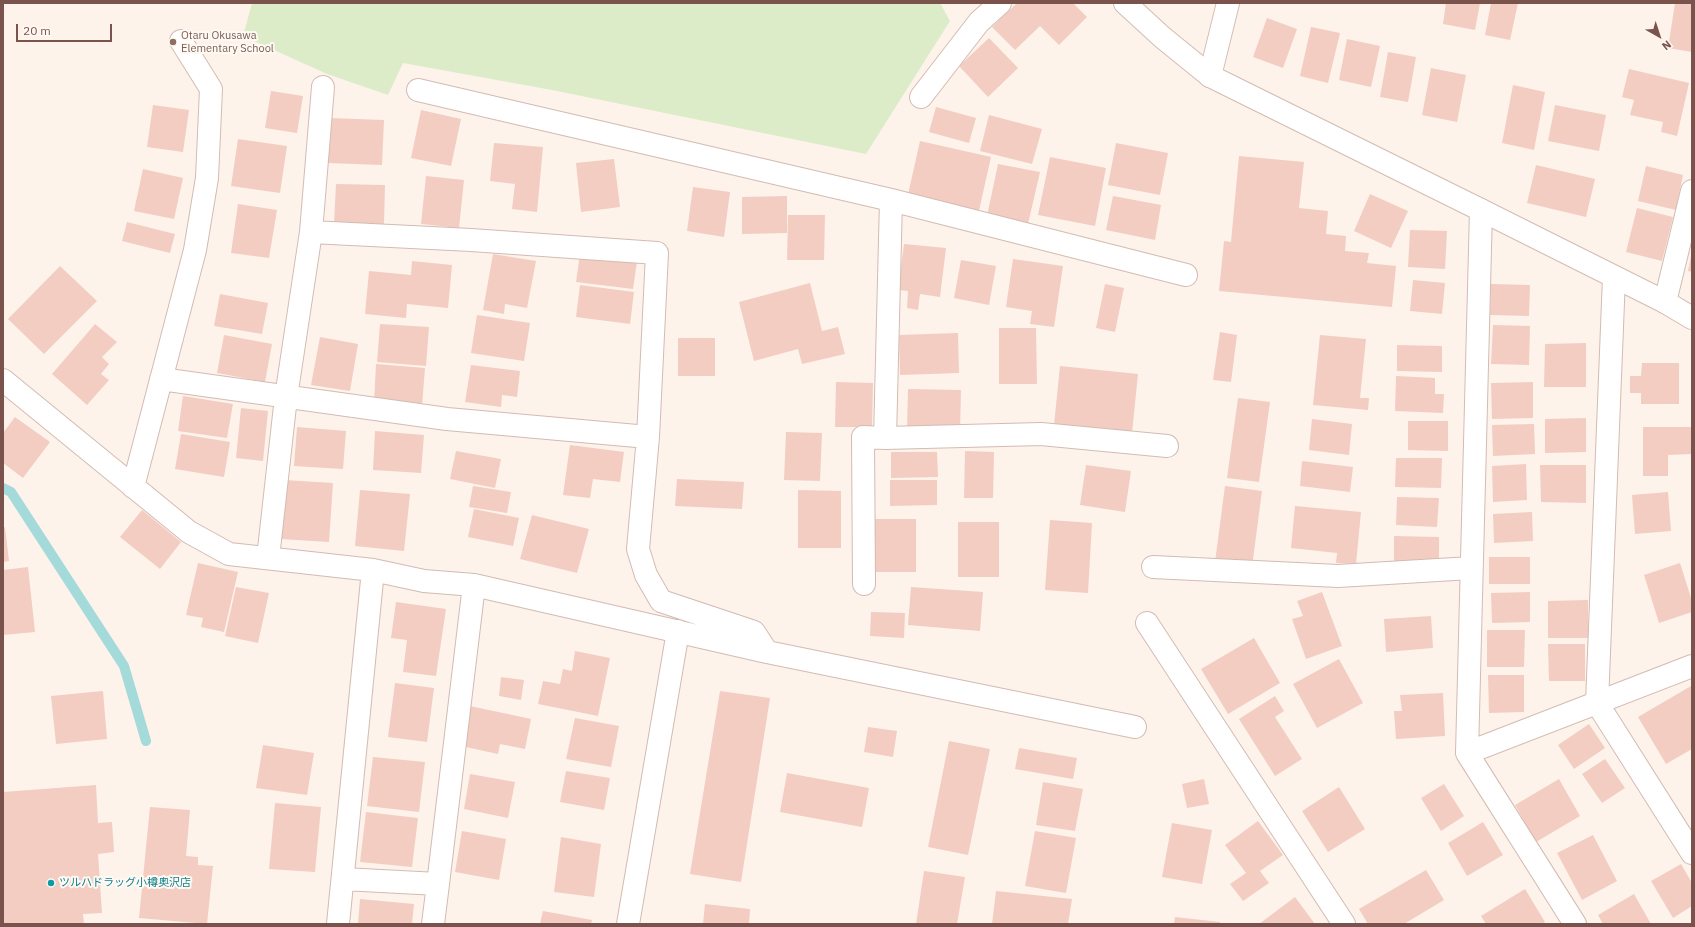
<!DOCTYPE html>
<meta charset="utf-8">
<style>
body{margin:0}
#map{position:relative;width:1695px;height:927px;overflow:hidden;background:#fdf3eb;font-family:"IBM Plex Sans",sans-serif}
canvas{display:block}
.frame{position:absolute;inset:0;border:4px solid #7a544c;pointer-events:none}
.north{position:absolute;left:1639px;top:16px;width:40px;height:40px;-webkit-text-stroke:3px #fff8f3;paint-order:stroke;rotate:141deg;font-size:11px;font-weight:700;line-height:16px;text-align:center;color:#7a544c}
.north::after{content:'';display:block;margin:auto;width:14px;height:18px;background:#7a544c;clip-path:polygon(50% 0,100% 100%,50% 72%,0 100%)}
.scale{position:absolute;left:16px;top:24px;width:96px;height:18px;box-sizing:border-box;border:2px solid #7a544c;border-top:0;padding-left:5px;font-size:12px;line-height:14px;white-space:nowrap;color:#7a544c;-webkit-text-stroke:3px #fff8f3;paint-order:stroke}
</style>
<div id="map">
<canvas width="1695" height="927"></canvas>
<div class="frame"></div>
<div class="north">N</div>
<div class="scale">20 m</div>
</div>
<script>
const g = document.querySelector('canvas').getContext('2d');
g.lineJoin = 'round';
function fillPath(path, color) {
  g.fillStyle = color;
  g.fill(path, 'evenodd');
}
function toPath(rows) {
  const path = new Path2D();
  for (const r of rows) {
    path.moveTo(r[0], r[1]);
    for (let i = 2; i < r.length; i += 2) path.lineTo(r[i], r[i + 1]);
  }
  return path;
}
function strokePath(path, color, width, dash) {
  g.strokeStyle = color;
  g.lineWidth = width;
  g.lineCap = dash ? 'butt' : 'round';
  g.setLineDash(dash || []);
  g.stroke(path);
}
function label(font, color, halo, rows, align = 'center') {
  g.font = font + ' "IBM Plex Sans","Noto Sans JP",sans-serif';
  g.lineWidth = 4;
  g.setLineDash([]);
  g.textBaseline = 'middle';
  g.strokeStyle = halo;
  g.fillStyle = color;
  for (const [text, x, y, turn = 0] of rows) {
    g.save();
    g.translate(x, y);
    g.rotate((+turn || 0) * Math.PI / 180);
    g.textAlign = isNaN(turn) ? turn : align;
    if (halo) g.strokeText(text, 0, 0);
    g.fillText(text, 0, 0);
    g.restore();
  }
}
fillPath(toPath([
 [252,3,940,3,950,21,866,154,552,90,403,63,388,95,327,74,243,36]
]), '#ddecc8');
strokePath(toPath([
 [3,488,11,492,124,666,146,741]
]), '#a4dad9', 10);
fillPath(toPath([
 [1017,3,1073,3,1087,17,1059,45,1040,26,1015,50,992,27],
 [1446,3,1480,3,1475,30,1443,24],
 [1491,3,1518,3,1510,40,1485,35],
 [1675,3,1692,3,1692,52,1668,48],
 [1267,18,1297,29,1283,68,1253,57],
 [1311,27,1340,33,1328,83,1300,76],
 [989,38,1018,68,988,97,959,66],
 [1347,39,1380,46,1371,87,1339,80],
 [1388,52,1416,57,1408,102,1380,97],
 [1431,68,1466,75,1457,122,1422,115],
 [1629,69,1689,83,1677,136,1661,132,1663,122,1630,115,1634,100,1622,97],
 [1513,85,1545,92,1534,150,1502,143],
 [271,91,303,96,297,133,265,128],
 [153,105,189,110,183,152,147,147],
 [1555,105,1606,115,1599,151,1548,141],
 [936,107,976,118,969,143,929,132],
 [421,110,461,119,451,166,411,158],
 [989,115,1042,129,1032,164,980,151],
 [329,118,384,120,382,165,327,163],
 [238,139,287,146,280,193,231,186],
 [920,141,991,157,978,215,907,199],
 [494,143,543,147,537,212,512,209,515,184,490,181],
 [1116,143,1168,153,1160,195,1108,185],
 [1239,156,1304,162,1299,208,1328,211,1326,234,1346,236,1345,251,1369,253,1367,263,1396,266,1392,307,1219,291,1224,241,1231,242],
 [1050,157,1106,168,1095,226,1038,215],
 [614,159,620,207,581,212,576,163],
 [998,164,1040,172,1028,224,987,216],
 [1536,165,1595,179,1586,217,1527,203],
 [1646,166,1683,175,1676,210,1638,201],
 [143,169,183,178,174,219,134,211],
 [426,176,464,180,459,228,421,224],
 [336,184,385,185,384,224,334,223],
 [693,187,730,192,724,237,687,231],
 [1370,194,1408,211,1391,248,1354,231],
 [787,196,787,233,742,234,742,197],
 [1113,196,1161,205,1155,240,1106,230],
 [238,204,277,210,269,258,231,253],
 [1637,208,1673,217,1662,261,1626,252],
 [788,215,825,215,824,260,787,260],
 [127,222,175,234,170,253,122,241],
 [1410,230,1447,231,1445,269,1408,267],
 [904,244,946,248,940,297,920,294,918,310,907,308,908,291,898,290],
 [493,254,536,261,527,308,505,304,504,314,483,310],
 [580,254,637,262,633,289,576,282],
 [1691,256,1692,256,1692,272,1688,271],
 [1013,259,1063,266,1054,327,1030,324,1032,311,1006,307],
 [961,260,996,266,989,305,954,298],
 [412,261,452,265,448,308,407,304,406,318,365,314,369,271,411,275],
 [60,266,97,301,44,354,8,319],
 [1413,280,1445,283,1442,314,1410,311],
 [810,283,822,331,838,327,845,354,802,364,798,349,754,361,739,302],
 [1105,284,1124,288,1115,332,1096,328],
 [1491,284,1530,285,1529,316,1490,315],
 [580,285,634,292,630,324,576,317],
 [220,294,268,303,262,334,214,326],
 [477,315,530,323,524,361,471,353],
 [95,324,117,342,102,357,109,364,101,374,109,380,87,405,52,374],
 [380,324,429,327,426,366,377,362],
 [1493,325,1530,326,1529,365,1491,364],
 [999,328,1036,328,1037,384,999,384],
 [1220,332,1237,335,1231,382,1213,380],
 [958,333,959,373,900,375,899,335],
 [224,335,272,344,265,382,217,373],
 [1320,335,1366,339,1360,398,1369,398,1368,410,1313,405],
 [320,337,358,344,350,391,311,385],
 [678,338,715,338,715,376,678,376],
 [1586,343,1586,387,1544,387,1545,344],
 [1397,345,1442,346,1442,372,1397,371],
 [1642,363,1679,363,1679,404,1641,404,1641,393,1630,393,1630,376,1641,376],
 [376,364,425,368,422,406,374,403],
 [471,365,520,371,517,397,502,395,501,407,465,402],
 [1060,366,1138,374,1132,433,1054,425],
 [1396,376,1435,378,1435,394,1444,394,1443,413,1395,411],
 [836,382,873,383,872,427,835,427],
 [1533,382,1533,418,1492,419,1491,383],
 [908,389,961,390,960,433,907,432],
 [183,396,233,404,227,438,178,431],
 [1238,398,1270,402,1259,482,1227,478],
 [241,408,268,411,263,461,236,458],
 [15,417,50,442,23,478,3,463,3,433],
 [1586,418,1586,452,1545,453,1545,419],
 [1312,419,1352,424,1349,455,1309,450],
 [1408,421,1448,421,1448,451,1408,450],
 [1534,424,1535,454,1493,456,1492,425],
 [297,427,346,431,343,469,294,466],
 [1643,427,1692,427,1692,454,1668,455,1668,476,1643,476],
 [375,431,424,435,421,473,373,470],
 [786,432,822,433,820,481,784,480],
 [181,434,230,442,224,477,175,469],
 [570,445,624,452,620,482,593,479,590,498,563,495],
 [456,451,501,459,495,488,450,479],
 [965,451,994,452,993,498,964,498],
 [891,452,937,452,938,477,891,478],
 [1396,458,1442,458,1441,488,1395,487],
 [1302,461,1353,467,1350,492,1300,486],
 [1526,464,1527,500,1493,502,1492,466],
 [1086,465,1131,471,1125,512,1080,505],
 [1540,465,1586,465,1586,503,1541,502],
 [677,479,744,482,742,509,675,506],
 [284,480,333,483,329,542,280,539],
 [890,480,937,480,937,505,890,506],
 [473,486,511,492,507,513,469,507],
 [1225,486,1262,491,1252,567,1215,562],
 [360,490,410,494,404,551,355,546],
 [798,490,841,491,841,548,798,548],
 [1668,492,1671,531,1635,534,1632,495],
 [1397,497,1439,498,1437,527,1396,525],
 [1295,506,1361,512,1356,564,1336,563,1337,553,1291,548],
 [474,509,519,518,513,546,468,537],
 [142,510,181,542,160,569,120,537],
 [1532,512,1533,541,1494,543,1493,514],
 [532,515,589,529,577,573,520,559],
 [875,519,916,519,916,572,875,572],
 [1050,520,1092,523,1088,593,1045,590],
 [958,522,999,522,999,577,958,577],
 [5,527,9,561,3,562,3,528],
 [1394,536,1439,537,1439,561,1394,561],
 [1489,557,1530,557,1530,584,1489,584],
 [198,563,238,572,224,632,201,627,203,618,186,615],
 [1680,563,1692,601,1692,612,1659,623,1644,575],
 [28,567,35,632,3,635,3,570],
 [236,587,269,593,258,643,225,636],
 [911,587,983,592,980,631,908,625],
 [1322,592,1342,646,1306,659,1292,619,1303,616,1297,601],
 [1530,592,1530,622,1492,623,1491,593],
 [1588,600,1588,638,1548,638,1548,601],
 [396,602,446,609,436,676,403,672,407,640,391,638],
 [871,612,905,613,904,638,870,636],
 [1431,616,1433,648,1386,652,1384,619],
 [1487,630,1525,630,1524,667,1487,667],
 [1254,638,1280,683,1228,714,1201,669],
 [1548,644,1585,644,1585,681,1549,681],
 [575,651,610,658,598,716,538,704,543,681,560,684,563,669,572,671],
 [1339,659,1363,703,1317,728,1293,684],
 [1488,675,1524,675,1524,712,1489,713],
 [501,677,524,680,521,700,499,696],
 [395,683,434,688,427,742,388,737],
 [1691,686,1692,749,1666,764,1638,717],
 [103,691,107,739,56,744,51,696],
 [720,691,770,698,741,882,690,874],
 [1443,693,1445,736,1396,739,1394,711,1402,711,1400,695],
 [1275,696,1284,711,1275,717,1302,759,1275,776,1239,719],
 [470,706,531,719,525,749,500,744,498,754,461,746],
 [575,718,619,726,611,767,566,759],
 [1589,724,1605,748,1574,769,1558,745],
 [868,727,897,731,893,757,864,752],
 [949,741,990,749,968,855,928,847],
 [263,745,314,753,307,795,256,788],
 [1019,748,1077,758,1073,779,1015,769],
 [373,757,425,762,419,812,367,806],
 [1605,759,1625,788,1602,803,1582,774],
 [566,771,610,778,604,810,560,802],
 [787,773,869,788,862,827,780,812],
 [470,774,515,782,508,818,464,809],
 [1204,779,1209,804,1187,808,1182,784],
 [1559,779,1580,816,1536,842,1515,805],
 [1043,782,1083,789,1075,831,1036,825],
 [1444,784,1464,816,1441,831,1421,798],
 [96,785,98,823,112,822,114,852,98,854,102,913,83,914,84,924,3,924,3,792],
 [1339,787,1365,829,1328,852,1302,811],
 [275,803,321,807,315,872,269,869],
 [150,807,190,810,186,856,198,857,198,865,213,866,207,924,139,918],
 [366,812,418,818,412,867,360,862],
 [1258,821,1283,855,1260,871,1269,883,1243,901,1230,884,1246,873,1225,845],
 [1483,822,1503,855,1467,876,1448,843],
 [1172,823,1212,830,1202,884,1162,877],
 [462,831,506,839,499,880,455,872],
 [1035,831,1076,838,1066,893,1025,886],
 [1593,835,1617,881,1582,900,1557,853],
 [561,837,601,844,594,897,554,892],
 [1681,864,1692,883,1692,906,1673,918,1651,881],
 [1426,870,1444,900,1404,924,1368,924,1359,909],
 [924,871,965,877,957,924,916,924],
 [1525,889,1545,922,1542,924,1486,924,1481,916],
 [996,891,1072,899,1068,924,992,924],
 [1634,894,1651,924,1603,924,1598,915],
 [1295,897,1315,924,1259,924],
 [360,899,414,904,412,924,358,924],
 [705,904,750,909,749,924,703,924],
 [543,911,592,920,591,924,540,924],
 [1175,917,1220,922,1220,924,1174,924]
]), '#f3cdc2');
const minor = toPath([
 [1210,76,1228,3],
 [418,90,891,200,1186,275],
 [921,97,979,22,1000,3],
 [1481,210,1467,753,1575,924],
 [311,232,471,240,657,253,648,437,638,549,646,575,661,601,754,632,767,652],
 [1614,277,1597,703,1692,853],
 [1665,302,1692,191],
 [161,379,447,419,648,437],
 [3,380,189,532,229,554,373,570,424,581,474,585,767,652,1135,727],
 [885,438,891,200],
 [133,487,195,250,207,178,211,89,181,41],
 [268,558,286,397,311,232,323,87],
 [1153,567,1338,576,1471,568],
 [864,584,863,437,885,438,1041,434,1167,446],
 [1147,623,1344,924],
 [1467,753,1692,666],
 [343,879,438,884,474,585],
 [338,924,373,570],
 [433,924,438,884],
 [628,924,678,631]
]);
const tertiary = toPath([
 [1125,3,1162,37,1210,76,1481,210,1665,302,1692,318]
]);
strokePath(minor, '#d3bbb2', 24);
strokePath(tertiary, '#d3bbb2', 24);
strokePath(minor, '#fff', 22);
strokePath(tertiary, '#fff', 22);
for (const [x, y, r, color] of [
 [173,42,4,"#8d6e63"],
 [51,883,4,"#0f9aa8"]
]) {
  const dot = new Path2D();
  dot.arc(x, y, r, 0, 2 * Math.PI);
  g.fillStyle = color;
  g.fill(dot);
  strokePath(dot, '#fff8f3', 1.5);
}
label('11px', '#785e54', '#fff8f3', [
 ["Otaru Okusawa",181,36],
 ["Elementary School",181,49]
], 'left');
label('11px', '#0d838f', '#fff8f3', [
 ["ツルハドラッグ小樽奥沢店",59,883]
], 'left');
</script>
